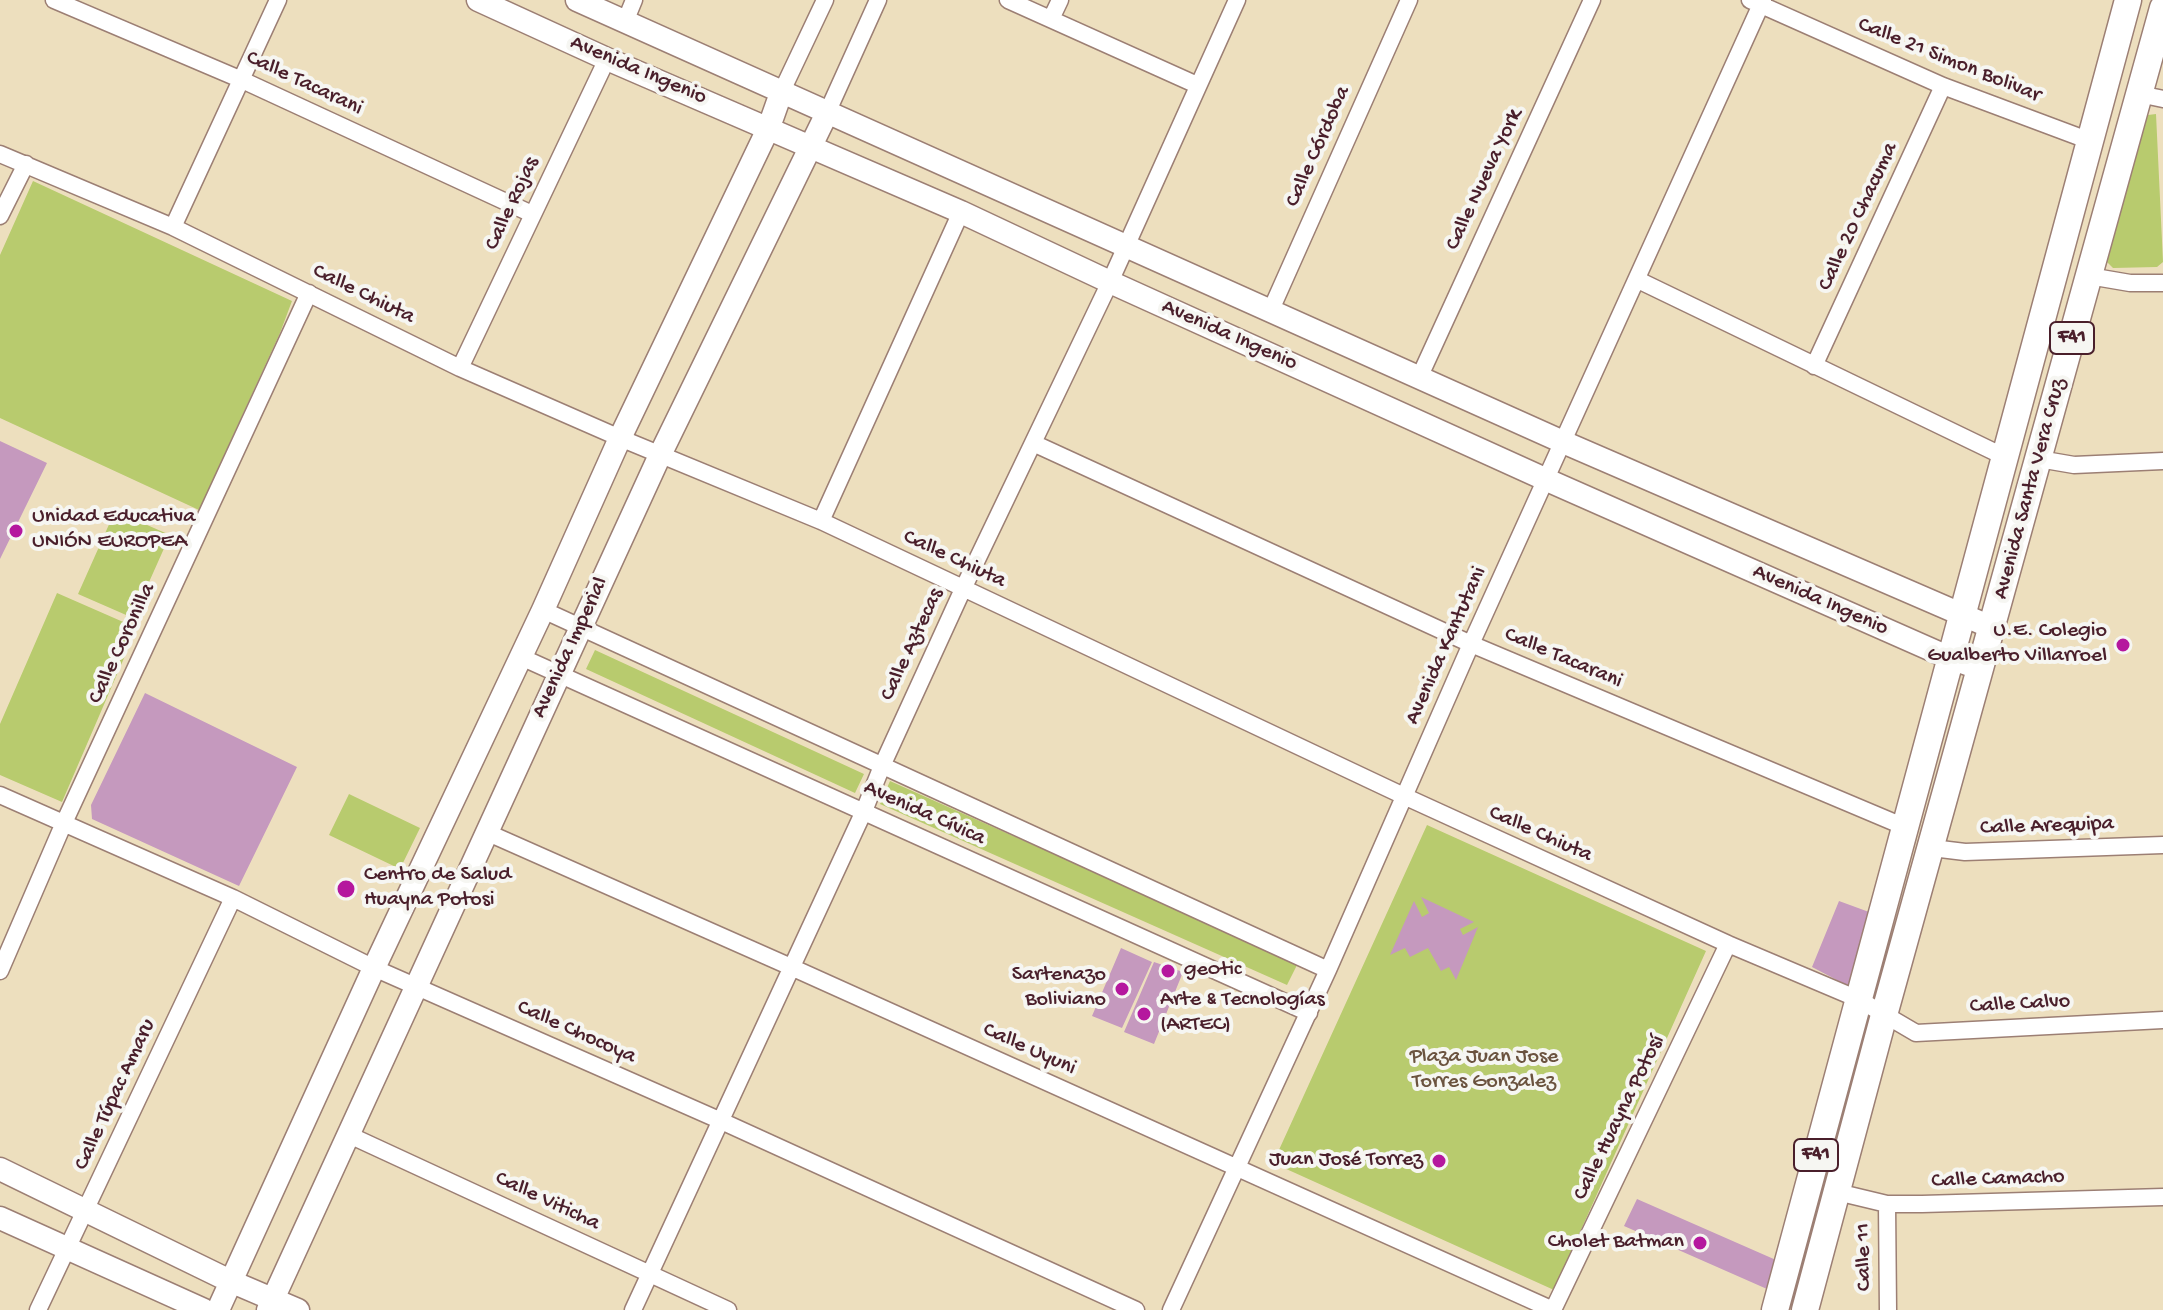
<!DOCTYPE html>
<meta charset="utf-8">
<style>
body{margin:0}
canvas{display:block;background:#eddfbe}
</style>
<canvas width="2163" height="1310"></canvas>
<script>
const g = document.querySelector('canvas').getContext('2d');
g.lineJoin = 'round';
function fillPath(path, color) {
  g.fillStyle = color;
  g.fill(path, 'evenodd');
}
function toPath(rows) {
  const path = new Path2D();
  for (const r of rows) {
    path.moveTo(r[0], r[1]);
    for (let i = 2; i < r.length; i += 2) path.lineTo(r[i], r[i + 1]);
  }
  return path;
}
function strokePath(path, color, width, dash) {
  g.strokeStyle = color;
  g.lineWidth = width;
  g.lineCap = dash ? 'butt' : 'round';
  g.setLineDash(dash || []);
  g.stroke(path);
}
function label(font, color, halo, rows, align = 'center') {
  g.font = font + ' "Gochi Hand",sans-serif';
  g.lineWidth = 8;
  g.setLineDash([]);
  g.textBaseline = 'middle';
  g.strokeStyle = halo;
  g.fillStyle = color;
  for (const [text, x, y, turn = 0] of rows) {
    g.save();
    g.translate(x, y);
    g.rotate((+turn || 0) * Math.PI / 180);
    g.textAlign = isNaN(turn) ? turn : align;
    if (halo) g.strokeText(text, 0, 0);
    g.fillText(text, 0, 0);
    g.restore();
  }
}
fillPath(toPath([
 [2156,114,2163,262,2157,267,2113,268,2105,260,2148,115],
 [33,181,292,301,280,333,199,510,0,418,0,255],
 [115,511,170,535,133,618,78,594],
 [57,593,137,628,62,802,0,775,0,724],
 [595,650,864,774,855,793,586,669],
 [890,781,1298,963,1287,985,880,804],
 [349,794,420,828,400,869,329,835],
 [1427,825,1706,951,1554,1290,1273,1163]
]), '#b8cb6e');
fillPath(toPath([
 [0,441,47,463,0,559],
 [145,693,297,767,239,886,92,819,91,805],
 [1421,897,1474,922,1460,929,1463,935,1478,927,1456,980,1449,967,1441,971,1428,948,1410,957,1405,948,1390,955,1414,901,1422,917,1429,913],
 [1839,901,1869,912,1852,988,1812,967],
 [1121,948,1152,962,1122,1028,1092,1016],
 [1154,962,1183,972,1154,1044,1124,1032],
 [1637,1199,1776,1260,1767,1289,1624,1226]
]), '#c599be');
const street = toPath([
 [54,0,242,80,532,214],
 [1008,0,1197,85],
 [1750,0,1943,86,2090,141],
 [1051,19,1060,0],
 [625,22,634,0],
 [781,93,825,0],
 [2139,94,2163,99],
 [827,113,878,0],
 [0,154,173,227,460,368,620,438,821,521,1406,797,1728,944,1858,999,1916,1033,2163,1020],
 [0,216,26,164],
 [173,227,278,0],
 [2089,276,2130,283,2163,283],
 [1638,280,2005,457],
 [1270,312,1409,0],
 [1814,366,1943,86],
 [460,368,607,59],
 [1419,378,1592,0],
 [1033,443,1471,644,1905,827],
 [2039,459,2074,465,2163,461],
 [821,521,961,212],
 [543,610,1328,970],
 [521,657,1309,1013],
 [0,795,233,898,374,968,719,1120,1136,1310],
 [486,832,791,967,1553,1310],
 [1932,848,1965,852,2163,845],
 [0,971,63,825,309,293],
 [347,1134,728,1310],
 [1837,1192,1887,1204,1922,1204,2163,1197],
 [1887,1204,1888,1310],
 [38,1310,233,898],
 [633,1310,864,811,882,766,963,589,1110,282,1237,0],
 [1171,1310,1328,970,1471,644,1763,0],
 [1553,1310,1728,944]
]);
const secondary = toPath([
 [478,0,607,59,961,212,1110,282,1547,480,1950,658,1981,669],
 [577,0,1563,442,1993,628],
 [0,1169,230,1281,298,1310],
 [0,1218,204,1310],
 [218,1310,374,968,543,610,620,438,769,127,781,93],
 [268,1310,660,455,827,113]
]);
const primary = toPath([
 [1775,1310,2128,0],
 [1805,1310,1884,1015,2163,8]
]);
strokePath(street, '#9c7f74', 19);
strokePath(secondary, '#9c7f74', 25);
strokePath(primary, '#9c7f74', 29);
strokePath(street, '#fff', 16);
strokePath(secondary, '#fff', 22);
strokePath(primary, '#fff', 26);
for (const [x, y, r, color] of [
 [16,531,8,"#b5179e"],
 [2123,645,8,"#b5179e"],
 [346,889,10,"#b5179e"],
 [1168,971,8,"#b5179e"],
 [1122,989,8,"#b5179e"],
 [1144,1014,8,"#b5179e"],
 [1439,1161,8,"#b5179e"],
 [1700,1243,8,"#b5179e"]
]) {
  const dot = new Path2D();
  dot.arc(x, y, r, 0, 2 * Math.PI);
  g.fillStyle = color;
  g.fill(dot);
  strokePath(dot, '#f6f6f2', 3);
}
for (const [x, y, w] of [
 [2072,338,44],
 [1816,1155,44]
]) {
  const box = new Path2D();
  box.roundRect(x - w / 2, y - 16, w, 32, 6);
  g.fillStyle = '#f6f6f2';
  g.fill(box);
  strokePath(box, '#4a1f2b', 2);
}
label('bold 20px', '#4a1f2b', null, [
 ["F41",2072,338],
 ["F41",1816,1155]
]);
label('22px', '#4a1f2b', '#f6f6f2', [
 ["Calle 21 Simon Bolivar",1949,61,22],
 ["Avenida Ingenio",638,71,23],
 ["Calle Tacarani",304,84,25],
 ["Calle Córdoba",1319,147,-66],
 ["Calle Nueva York",1485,180,-65],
 ["Calle Rojas",513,204,-65],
 ["Calle 20 Chacuma",1859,217,-65],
 ["Calle Chiuta",363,295,26],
 ["Avenida Ingenio",1229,336,24],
 ["Avenida Santa Vera Cruz",2031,489,-75],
 ["Calle Chiuta",954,560,25],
 ["Avenida Ingenio",1820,601,24],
 ["Calle Coronilla",123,644,-65],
 ["Calle Aztecas",913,645,-65],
 ["Avenida Kantutani",1447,646,-66],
 ["Avenida Imperial",571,648,-65],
 ["Calle Tacarani",1563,659,23],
 ["Avenida Cívica",924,814,24],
 ["Calle Arequipa",2047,827,-2],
 ["Calle Chiuta",1540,835,24],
 ["Calle Calvo",2020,1005,-3],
 ["Calle Chocoya",576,1033,24],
 ["Calle Uyuni",1029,1050,24],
 ["Calle Túpac Amaru",116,1095,-65],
 ["Calle Huayna Potosí",1620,1118,-64],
 ["Calle Camacho",1998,1180,-2],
 ["Calle Viticha",547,1202,25],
 ["Calle 11",1865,1257,-91]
]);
label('22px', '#4a1f2b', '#f6f6f2', [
 ["Unidad Educativa",32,518],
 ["UNIÓN EUROPEA",32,543],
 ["U.E. Colegio",2107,632,"right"],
 ["Gualberto Villarroel",2107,657,"right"],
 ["Centro de Salud",364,876],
 ["Huayna Potosi",364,901],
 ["ge0tic",1184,971],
 ["Sartenazo",1106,976,"right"],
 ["Boliviano",1106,1001,"right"],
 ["Arte & Tecnologías",1160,1001],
 ["(ARTEC)",1160,1026],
 ["Juan José Torrez",1423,1161,"right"],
 ["Cholet Batman",1684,1243,"right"]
], 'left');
label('22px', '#6b533f', '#f6f6f2', [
 ["Plaza Juan Jose",1484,1058],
 ["Torres Gonzalez",1484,1083]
]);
</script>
